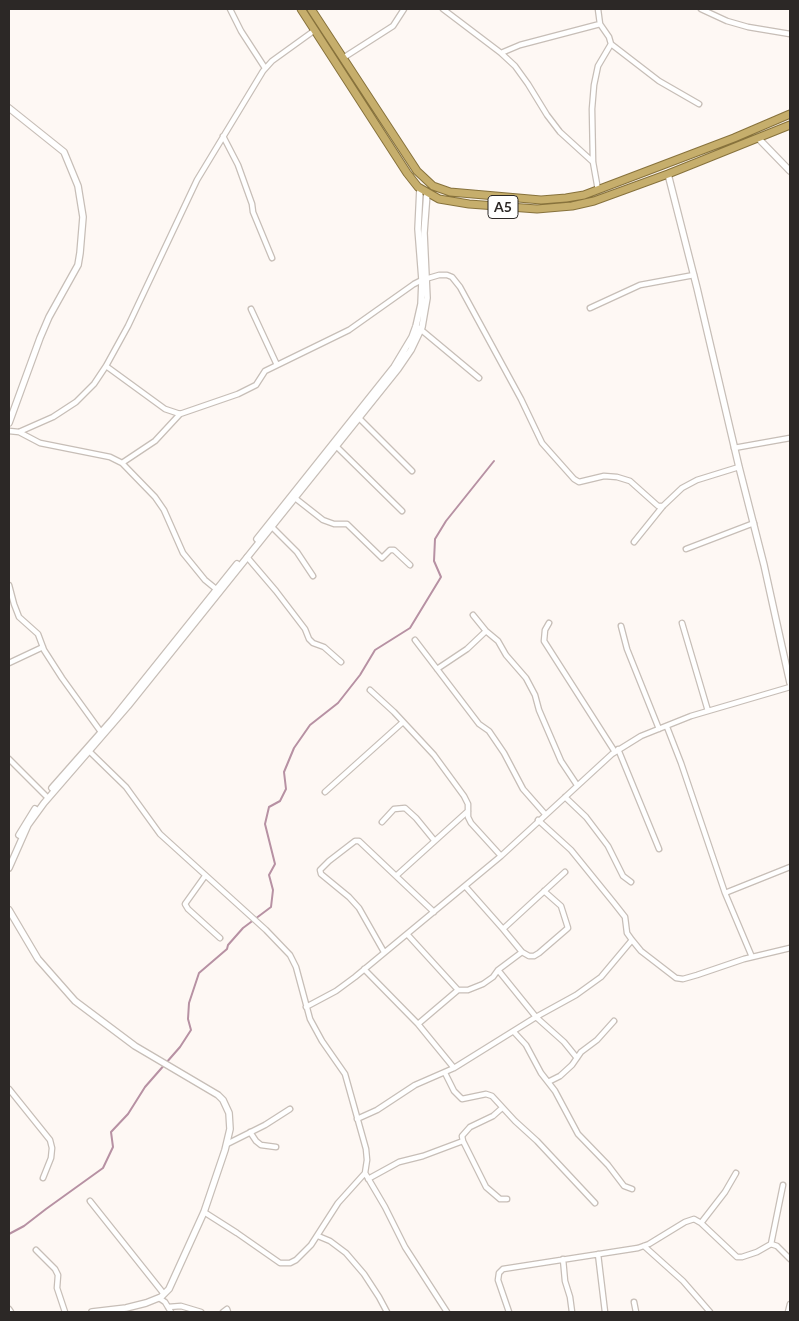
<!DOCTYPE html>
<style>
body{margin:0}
#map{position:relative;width:799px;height:1321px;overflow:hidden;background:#fef8f4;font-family:Lato,sans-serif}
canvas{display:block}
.frame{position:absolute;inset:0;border:10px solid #2c2826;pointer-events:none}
</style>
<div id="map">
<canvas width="799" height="1321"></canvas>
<div class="frame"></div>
</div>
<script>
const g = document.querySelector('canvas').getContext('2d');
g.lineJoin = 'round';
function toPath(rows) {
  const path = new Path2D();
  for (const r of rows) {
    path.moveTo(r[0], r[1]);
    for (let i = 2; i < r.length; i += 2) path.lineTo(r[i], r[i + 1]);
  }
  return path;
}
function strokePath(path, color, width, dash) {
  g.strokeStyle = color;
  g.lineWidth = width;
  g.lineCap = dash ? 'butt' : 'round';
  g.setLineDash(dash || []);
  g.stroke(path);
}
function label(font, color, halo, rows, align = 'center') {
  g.font = font + ' Lato,sans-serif';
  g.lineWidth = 5;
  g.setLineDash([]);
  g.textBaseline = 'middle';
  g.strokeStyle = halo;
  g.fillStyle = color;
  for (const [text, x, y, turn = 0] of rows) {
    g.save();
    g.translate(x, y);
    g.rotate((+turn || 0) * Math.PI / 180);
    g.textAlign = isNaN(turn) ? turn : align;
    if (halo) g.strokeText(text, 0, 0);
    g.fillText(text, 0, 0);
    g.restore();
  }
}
strokePath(toPath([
 [9,1234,24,1226,46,1209,103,1168,113,1147,111,1132,128,1114,145,1087,180,1047,191,1030,188,1019,189,1003,199,973,227,949,228,945,243,928,271,907,273,890,269,875,275,864,265,824,269,807,280,801,286,789,284,772,294,748,310,725,338,703,360,675,375,650,410,628,441,577,434,561,435,539,446,521,494,461]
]), '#b791a3', 2);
const minor = toPath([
 [230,9,241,31,265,68],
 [443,9,501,53,515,66,528,84,547,115,560,132,593,162],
 [598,9,600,24,609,37,611,44,659,81,699,104],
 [701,9,727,21,748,27,790,34],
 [501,53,520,45,600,24],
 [343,58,393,26,404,9],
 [223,136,238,165,252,204,253,212,272,258],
 [598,190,593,162,592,109,594,85,598,66,611,44],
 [590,308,640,285,694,275],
 [251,309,277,365],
 [419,328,479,378],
 [106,366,165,409,180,414,238,394,256,385,265,371,349,330,414,284,422,280,439,275,447,275,452,277,460,287,521,399,542,443,574,479,579,482,604,476,617,477,630,481,658,506,663,506],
 [359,418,412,471],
 [9,431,19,432,53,417,76,402,94,384,106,366,128,326,197,180,263,71,272,61,315,30],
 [19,432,40,443,110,457,122,463,155,497,164,510,183,553,205,580,216,589],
 [336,446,402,511],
 [734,448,790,438],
 [122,463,155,441,180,414],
 [295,498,323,520,334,524,347,524,382,558,390,550,394,550,410,565],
 [272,527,297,552,313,576],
 [634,542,663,506,682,488,697,480,739,467],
 [686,549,754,523],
 [247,557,276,591,305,629,309,639,313,643,324,647,341,662],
 [9,585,14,604,19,617,38,634,44,650,62,678,101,732],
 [473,615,486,631,498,641,506,655,526,678,535,695,539,710,561,761,577,785],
 [549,623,545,630,544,641,615,752],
 [682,623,708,711],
 [621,626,627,649,659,729],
 [415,640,479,724,489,731,504,753,523,789,545,814],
 [9,663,43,647],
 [437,669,467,649,486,631],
 [370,690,394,712,434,755,464,796,468,804,468,817,471,823,501,856],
 [667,727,681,763,725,893,752,957],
 [618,749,659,849],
 [88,750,126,787,160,834,266,930,290,955,296,967,310,1019,322,1041,345,1074,366,1149,367,1160,365,1173,338,1203,311,1245,296,1260,290,1263,280,1263,237,1233,204,1212],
 [9,759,46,796],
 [325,792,403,722],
 [565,797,586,817,608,846,623,876,631,882],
 [538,820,571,850,614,903,625,917,627,933,632,940,641,951,676,978,683,979,697,975,744,959,790,948],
 [382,822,394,809,405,808,416,818,434,840],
 [205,876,185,904,188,909,220,938],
 [396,876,468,811],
 [465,886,503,929,522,952,529,956,534,956,539,953,568,928,561,906,544,891],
 [725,893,790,867],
 [503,929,565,872],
 [407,934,458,990],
 [384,952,359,908,349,897,321,874,320,870,329,861,355,841,359,841,434,912],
 [364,969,418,1024,454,1068],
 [498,970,536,1017,564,1042,577,1058],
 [306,1007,336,991,355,977,501,856,612,754,641,736,691,716,790,687],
 [418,1024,458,990,468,990,483,984,493,977,498,970,522,952],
 [514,1032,526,1045,541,1073,555,1091,578,1134,608,1165,624,1186,632,1189],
 [445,1073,454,1091,462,1099,486,1094,492,1096,515,1121,537,1141,595,1203],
 [548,1082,560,1076,572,1065,581,1052,597,1040,614,1021],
 [9,1089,50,1140,52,1148,51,1158,43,1178],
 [502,1108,493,1116,470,1127,462,1136,463,1141,486,1187,500,1199,507,1199],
 [357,1119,377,1110,415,1085,454,1068,536,1017,576,995,601,977,632,940],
 [250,1132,256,1141,261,1145,276,1147],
 [227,1144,265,1125,290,1109],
 [365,1173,385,1207,405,1247,447,1312],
 [368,1179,399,1162,423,1156,463,1141],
 [90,1201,164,1294],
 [701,1223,725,1192,736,1173],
 [318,1236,330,1241,346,1253,364,1274,379,1297,387,1312],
 [771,1244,783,1185],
 [644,1246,683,1281,710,1312],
 [36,1250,55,1269,58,1275,57,1288,65,1312],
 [598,1254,605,1312],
 [563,1259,565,1281,570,1297,572,1312],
 [159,1298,165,1302,171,1312],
 [634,1302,636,1312],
 [168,1307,181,1306,201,1312],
 [9,1309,11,1312],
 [223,1312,227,1309,228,1312],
 [509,1312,498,1280,499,1273,503,1269,638,1248,649,1244,685,1222,694,1219,701,1223,737,1257,742,1257,757,1252,771,1244,777,1246,790,1259],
 [788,1312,790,1304]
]);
const tertiary = toPath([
 [9,108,64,152,78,186,83,217,80,253,78,265,49,317,40,338,9,423],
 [758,138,790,171],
 [668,174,697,288,739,467,764,565,790,683],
 [257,539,394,367,412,337,416,326,421,304,422,280,418,229,420,188],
 [52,788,112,720,237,564],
 [19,835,35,809],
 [9,868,28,825,44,803,128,706,398,369,411,350,422,327,427,298,424,233,427,193],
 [9,910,38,959,75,1001,135,1046,218,1095,223,1100,229,1113,230,1129,225,1150,204,1212,169,1289,161,1297,146,1303,126,1308,92,1312]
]);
const trunk = toPath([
 [301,9,407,173,418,187,439,199,469,204,537,209,572,206,594,201,668,174,790,125],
 [311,9,417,171,433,186,450,192,541,200,566,198,584,195,734,138,790,114]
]);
strokePath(minor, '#c7beb7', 7);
strokePath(tertiary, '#c7beb7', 8);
strokePath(trunk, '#87723c', 9);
strokePath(minor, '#fff', 4.5);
strokePath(tertiary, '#fff', 5.5);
strokePath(trunk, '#c6ae6c', 7);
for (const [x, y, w] of [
 [503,207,30]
]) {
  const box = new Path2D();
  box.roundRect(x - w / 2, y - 11.5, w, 23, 4);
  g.fillStyle = '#fff';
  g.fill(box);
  strokePath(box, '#2c2826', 1);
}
label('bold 14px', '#2c2826', null, [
 ["A5",503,207]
]);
</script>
